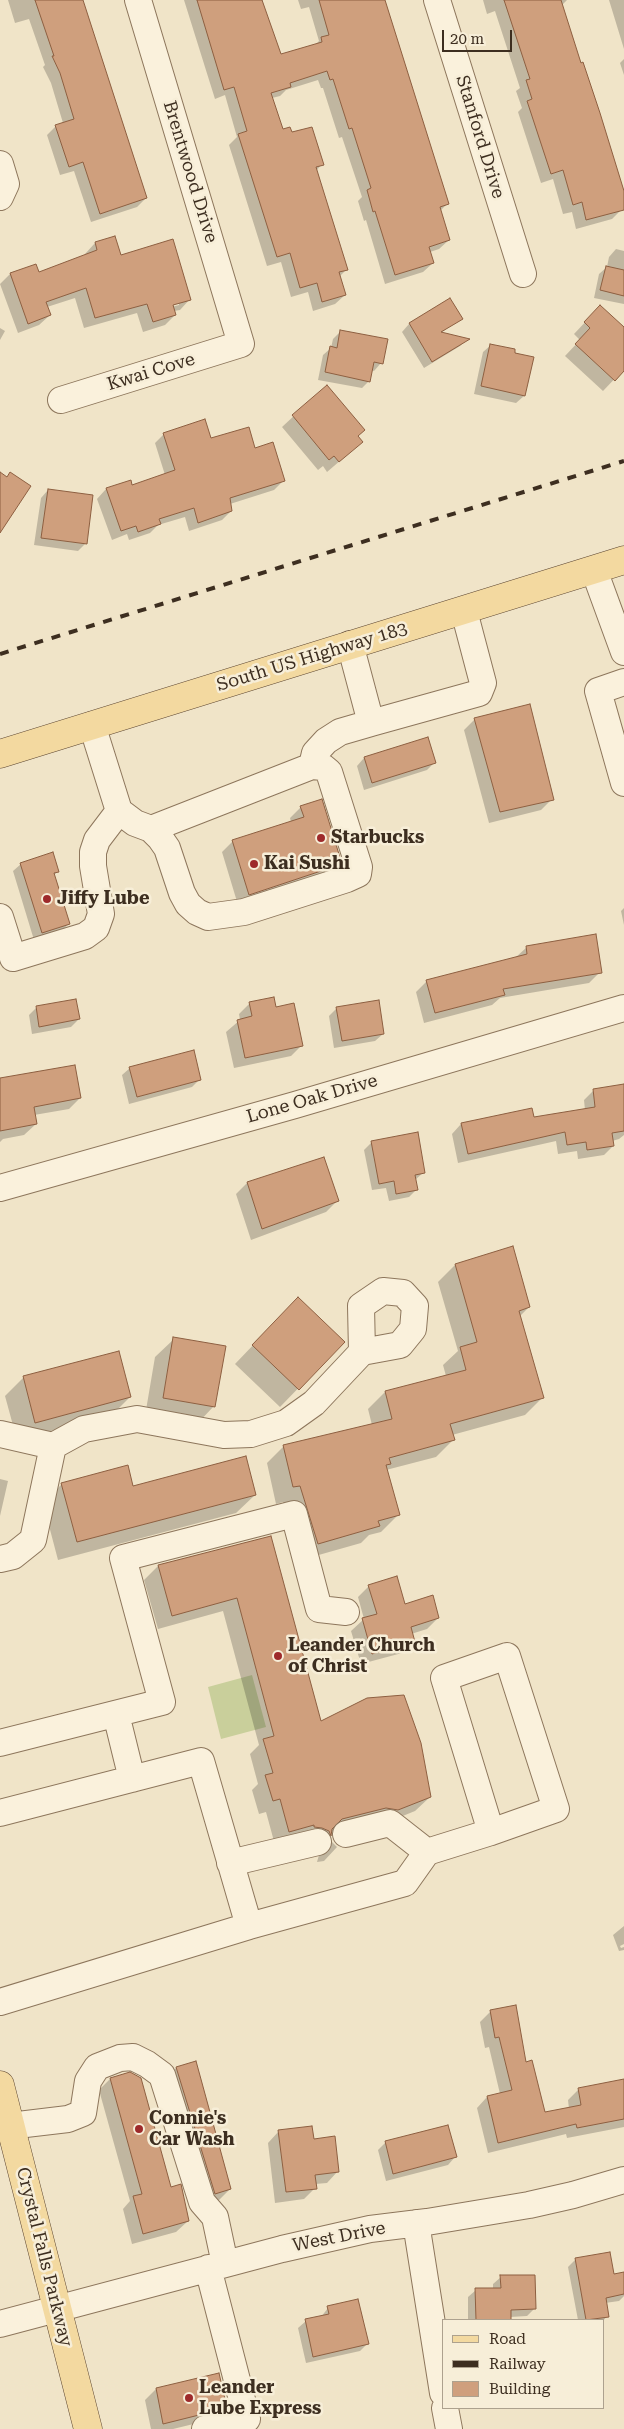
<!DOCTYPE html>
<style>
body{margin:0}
#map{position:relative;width:624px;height:2429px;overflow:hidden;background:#f0e4c8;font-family:"Roboto Serif",serif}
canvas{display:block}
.legend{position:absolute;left:442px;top:2319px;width:162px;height:90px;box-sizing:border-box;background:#f7eed8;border:1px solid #ada18e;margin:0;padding:6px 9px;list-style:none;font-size:15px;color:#3d2e20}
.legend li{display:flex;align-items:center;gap:10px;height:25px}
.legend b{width:25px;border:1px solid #ada18e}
.scale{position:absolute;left:442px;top:30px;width:70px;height:22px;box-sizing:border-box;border:2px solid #3d2e20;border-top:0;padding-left:6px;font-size:15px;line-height:18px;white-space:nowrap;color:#3d2e20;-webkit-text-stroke:4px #f7eed8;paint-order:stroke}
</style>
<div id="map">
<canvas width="624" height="2429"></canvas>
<ul class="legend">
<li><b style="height:6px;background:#f3d9a0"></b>Road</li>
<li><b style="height:6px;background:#3d2e20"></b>Railway</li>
<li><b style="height:14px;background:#cf9f7d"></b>Building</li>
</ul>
<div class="scale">20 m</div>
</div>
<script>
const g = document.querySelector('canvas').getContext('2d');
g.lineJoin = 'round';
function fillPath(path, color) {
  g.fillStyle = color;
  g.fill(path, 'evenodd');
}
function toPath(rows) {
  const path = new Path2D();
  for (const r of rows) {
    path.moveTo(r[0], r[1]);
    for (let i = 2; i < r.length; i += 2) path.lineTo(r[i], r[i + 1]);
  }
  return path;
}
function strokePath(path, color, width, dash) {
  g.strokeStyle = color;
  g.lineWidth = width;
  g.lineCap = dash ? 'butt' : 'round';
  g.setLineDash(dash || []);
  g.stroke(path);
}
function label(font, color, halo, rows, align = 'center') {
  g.font = font + ' "Roboto Serif",serif';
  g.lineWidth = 5;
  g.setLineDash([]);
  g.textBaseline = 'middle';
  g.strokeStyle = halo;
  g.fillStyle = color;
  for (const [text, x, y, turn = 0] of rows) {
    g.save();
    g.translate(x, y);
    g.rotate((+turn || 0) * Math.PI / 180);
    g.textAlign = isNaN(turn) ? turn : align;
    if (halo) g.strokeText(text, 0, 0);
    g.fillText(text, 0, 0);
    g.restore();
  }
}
fillPath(toPath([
 [252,1675,266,1727,221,1739,208,1687]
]), '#c9cf9b');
fillPath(toPath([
 [8,0,81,0,146,198,137,207,91,222,74,171,60,175,47,135,56,126,63,123,51,83,43,67,45,65,29,19,15,23],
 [184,0,263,0,262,3,280,55,315,45,319,41,309,7,301,9,298,0,384,0,447,204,440,211,449,240,439,249,430,252,433,263,423,272,385,284,366,220,364,221,358,201,362,197,342,137,339,138,323,88,321,88,318,80,286,90,280,96,272,98,282,131,291,134,322,164,316,171,347,269,339,277,345,295,335,304,313,311,308,292,291,297,281,262,267,266,229,145,237,137,225,95,215,99],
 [483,0,567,0,561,6,624,196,622,209,612,219,576,229,572,212,563,214,553,179,541,183,518,112,522,108,516,91,520,88,495,11,487,14],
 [609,0,624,0,624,49],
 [624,59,624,75,620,63],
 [95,243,190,299,180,310,174,311,175,315,165,325,143,332,137,313,84,328,75,298,47,307,50,315,39,325,18,333,0,284,10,274,35,265,38,273,86,256,85,254],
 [179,302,179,305,168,308,167,306],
 [616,249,624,251,624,304,594,298,599,274,607,267,609,257],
 [449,300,461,318,441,333,467,339,460,346,424,368,402,332,409,324],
 [589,318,624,329,624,369,603,391,565,356,580,340,574,334],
 [0,328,5,331,0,340],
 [341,331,381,363,374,371,371,370,369,381,362,388,318,380,323,355,331,348,333,339],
 [491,345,532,358,524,396,516,403,474,394,483,352],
 [326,386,362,442,327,472,323,466,318,470,282,427],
 [164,434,210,439,283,481,274,490,230,504,231,511,222,520,189,531,185,517,158,525,150,533,129,540,127,534,112,540,97,499,106,489,130,481,132,487,165,475,155,443],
 [48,490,86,543,78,551,34,545,41,498],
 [475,719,552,799,541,810,489,823,464,730],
 [364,758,435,762,427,770,364,790,357,766],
 [301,807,341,863,330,874,238,905,222,852,233,841,291,822,290,818],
 [21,864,57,872,54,875,69,924,61,931,34,940,13,871],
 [624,908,624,925,621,911],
 [527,947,600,972,589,983,500,998,492,1005,424,1023,416,992,427,981,515,958],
 [250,1003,275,1009,302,1045,291,1056,234,1068,226,1032,240,1020,239,1014],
 [36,1008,79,1019,71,1027,32,1034,29,1015],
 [337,1008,383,1034,375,1041,334,1048,329,1016],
 [130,1068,200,1079,192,1087,129,1104,122,1075],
 [0,1080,80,1098,69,1109,34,1115,36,1124,24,1135,3,1139,0,1142],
 [621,1086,624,1101,624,1135,619,1139,612,1141,613,1146,604,1155,578,1159,577,1151,558,1154,556,1141,458,1163,452,1134,461,1124,533,1119,585,1110,584,1100,593,1091],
 [372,1142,424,1172,415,1180,416,1190,409,1197,389,1201,386,1188,372,1190,364,1150],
 [323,1158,337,1201,326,1212,251,1240,236,1194,247,1183],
 [455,1265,529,1307,520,1316,542,1398,525,1415,452,1435,453,1440,436,1457,386,1470,398,1515,381,1532,369,1535,361,1543,301,1560,283,1502,276,1504,267,1463,284,1446,372,1425,368,1409,385,1392,446,1376,443,1365,458,1351,438,1282],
 [280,1317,343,1342,280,1407,235,1364],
 [174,1339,214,1406,196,1425,145,1416,155,1357],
 [24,1377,130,1397,112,1415,17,1440,5,1396],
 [0,1479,8,1481,0,1516],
 [62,1484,132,1488,255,1495,236,1513,58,1560,43,1503],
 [270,1537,320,1723,430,1797,415,1811,383,1824,371,1822,330,1832,330,1836,317,1849,275,1845,266,1812,259,1814,252,1790,258,1784,250,1754,259,1745,223,1611,158,1629,144,1580,158,1566],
 [369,1586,404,1605,438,1618,427,1629,411,1634,413,1641,402,1653,361,1664,351,1631,364,1619,358,1597],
 [332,1842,337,1847,324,1861,317,1862,319,1855],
 [624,1926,624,1944,620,1946,621,1948,624,1947,624,1950,619,1951,613,1935],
 [491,2011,544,2114,569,2109,568,2100,578,2090,624,2081,624,2127,567,2138,566,2134,488,2153,477,2108,487,2097,500,2094,489,2047,485,2048,480,2022],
 [176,2068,230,2189,219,2200,204,2204,165,2079],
 [130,2074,170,2189,188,2221,176,2232,132,2244,123,2209,130,2201,99,2090,110,2079],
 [279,2131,313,2140,338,2171,327,2183,315,2184,315,2188,304,2199,275,2203,268,2143],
 [386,2142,455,2157,448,2165,386,2181,378,2150],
 [576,2259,624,2279,624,2296,619,2301,605,2303,607,2316,603,2321,578,2320,568,2267],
 [501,2277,534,2309,527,2316,510,2317,510,2320,468,2320,468,2297,476,2290,493,2289,493,2284],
 [328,2308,367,2344,360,2351,306,2363,298,2328,306,2321,321,2317],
 [156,2389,225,2408,214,2419,173,2429,151,2429,145,2400]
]), '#0003');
const building = toPath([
 [35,0,83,0,147,198,100,214,83,162,69,167,55,125,74,119,60,73,52,56,54,56,35,0],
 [197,0,262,0,281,54,322,42,321,37,329,35,319,0,385,0,449,204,440,207,450,240,429,247,434,263,395,275,375,211,373,212,367,190,371,188,352,128,349,129,333,79,330,80,327,71,290,83,291,87,271,93,283,129,290,127,292,132,312,127,324,165,316,167,348,270,339,272,346,295,322,302,317,283,300,288,290,253,277,257,238,134,247,131,234,87,224,90,197,0],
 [504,0,561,0,581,63,583,62,600,113,624,191,624,210,586,220,582,202,573,205,563,170,551,174,527,101,532,99,526,80,530,79,504,0],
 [115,236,121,255,173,239,191,300,173,305,176,315,153,322,147,304,95,318,86,288,46,302,51,315,28,324,10,273,36,264,39,272,97,250,95,242,115,236],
 [606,266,624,270,624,296,600,290,606,266],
 [450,298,463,319,441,332,470,339,432,362,409,323,450,298],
 [600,305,624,327,624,371,615,381,575,344,590,328,584,322,600,305],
 [340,330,388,339,383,364,374,362,370,382,325,372,330,346,337,348,340,330],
 [490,344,515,349,515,353,534,357,525,396,481,386,490,344],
 [327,385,365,430,358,436,363,442,339,462,334,456,329,460,292,415,327,385],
 [205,419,211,438,249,427,255,448,273,442,285,481,230,498,232,511,198,523,194,508,159,519,161,524,138,532,136,526,121,531,106,488,131,480,132,485,175,470,163,433,205,419],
 [0,472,7,477,10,472,31,486,0,533,0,472],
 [48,489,93,495,87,544,41,538,48,489],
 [530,704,554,800,500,812,474,718,530,704],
 [428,737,436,763,372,783,364,757,428,737],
 [322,799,342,864,249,895,232,840,304,817,300,806,322,799],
 [53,852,59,872,54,873,70,924,42,933,20,863,53,852],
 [596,934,602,973,503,989,505,995,435,1013,426,980,527,954,526,946,596,934],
 [274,997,276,1007,294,1003,303,1046,245,1058,237,1020,252,1016,249,1002,274,997],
 [76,999,80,1019,39,1027,36,1006,76,999],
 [379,1000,384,1034,342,1041,336,1007,379,1000],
 [194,1050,201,1080,137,1097,129,1067,194,1050],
 [75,1065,81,1098,34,1107,37,1124,0,1131,0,1078,75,1065],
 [624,1084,624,1131,612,1133,614,1146,587,1150,586,1142,567,1145,565,1132,468,1154,461,1123,532,1108,534,1117,595,1107,593,1089,624,1084],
 [418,1132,425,1173,415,1175,418,1190,396,1194,394,1181,379,1184,371,1141,418,1132],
 [324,1157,339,1201,262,1229,247,1182,324,1157],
 [513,1246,530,1307,519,1311,544,1398,450,1424,455,1440,389,1458,391,1464,386,1465,400,1515,378,1521,380,1526,318,1544,300,1486,293,1487,283,1445,392,1419,385,1391,466,1370,460,1347,477,1342,455,1264,513,1246],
 [298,1297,345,1342,299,1390,252,1345,298,1297],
 [173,1337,226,1346,215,1407,163,1398,173,1337],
 [119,1351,131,1397,35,1423,23,1376,119,1351],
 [246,1456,256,1495,77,1542,61,1483,128,1465,133,1486,246,1456],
 [271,1536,321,1721,367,1698,404,1695,421,1743,431,1797,398,1810,386,1808,342,1819,332,1829,331,1836,329,1831,322,1828,314,1827,314,1825,289,1832,280,1799,273,1801,265,1775,273,1773,263,1739,274,1736,237,1598,172,1616,158,1565,271,1536],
 [397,1576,405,1604,433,1595,439,1618,411,1627,415,1642,372,1654,362,1618,377,1614,368,1585,397,1576],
 [516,2005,526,2062,532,2060,545,2112,581,2105,578,2088,624,2079,624,2119,577,2128,576,2124,498,2143,487,2096,512,2090,499,2037,495,2038,490,2010,516,2005],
 [196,2061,231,2189,215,2194,176,2067,196,2061],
 [130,2072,141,2078,171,2187,181,2184,189,2221,143,2234,133,2196,142,2194,110,2078,130,2072],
 [448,2125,457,2157,393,2174,385,2141,448,2125],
 [312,2126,314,2139,335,2136,339,2172,315,2175,317,2189,286,2192,278,2130,312,2126],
 [610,2252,614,2274,624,2272,624,2294,606,2298,609,2317,586,2320,575,2258,610,2252],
 [500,2275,535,2275,536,2309,511,2310,511,2320,476,2320,475,2288,501,2288,500,2275],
 [358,2299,369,2344,313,2357,305,2319,329,2314,327,2306,358,2299],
 [219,2373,227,2408,163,2424,156,2388,219,2373]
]);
fillPath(building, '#cf9f7d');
strokePath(building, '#8d5f41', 1);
const minor = toPath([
 [437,0,523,274],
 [0,164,6,184,0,197],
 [61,400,241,344,138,0],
 [594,570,624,652],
 [350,644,371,723,479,693,483,683,464,611],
 [624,682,598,691,624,783],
 [92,725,119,811,135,823,151,829,160,838,167,848,182,893,188,904,197,912,208,917,244,912,347,879,358,874,359,867,329,772,323,767,312,766,151,829],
 [312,766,315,753,326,741,340,732,371,723],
 [0,917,13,958,85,936,96,928,101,914,93,866,93,852,97,840,119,811],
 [0,1188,295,1105,624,1008],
 [0,1434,53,1446,84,1429,137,1419,224,1435,251,1434,286,1423,314,1403,362,1352,400,1345,413,1329,415,1306,403,1293,383,1291,361,1306,362,1352],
 [0,1559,13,1556,33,1540,53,1446],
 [116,1714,132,1779],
 [0,1743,162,1702,123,1558,294,1514,319,1609,346,1612],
 [0,1813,201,1761,249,1926],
 [346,1834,390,1823,427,1852],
 [230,1863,318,1842],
 [0,2002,249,1926,405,1883,427,1852,491,1832,556,1809,507,1656,444,1678,491,1832],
 [0,2127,68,2119,83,2113,88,2081,97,2067,120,2058,133,2057,147,2064,162,2075,202,2202,215,2217,225,2264],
 [416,2223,443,2393],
 [0,2324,282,2249,370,2229,427,2222,529,2205,573,2195,624,2180],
 [445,2408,449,2429],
 [205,2429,247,2419,208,2268]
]);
const major = toPath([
 [0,754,624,560],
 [0,2085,88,2429]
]);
strokePath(minor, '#8d765c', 28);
strokePath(major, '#5b4430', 29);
strokePath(minor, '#faf1dc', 26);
strokePath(major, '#f3d9a0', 28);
strokePath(toPath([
 [0,654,624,461]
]), '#3d2e20', 4, [9, 9]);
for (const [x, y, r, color] of [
 [321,838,5,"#9e2a2b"],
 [254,864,5,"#9e2a2b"],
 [47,899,5,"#9e2a2b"],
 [278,1656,5,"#9e2a2b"],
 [139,2129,5,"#9e2a2b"],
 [189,2398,5,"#9e2a2b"]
]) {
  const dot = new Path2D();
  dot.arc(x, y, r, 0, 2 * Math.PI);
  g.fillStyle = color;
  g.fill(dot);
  strokePath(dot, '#f7eed8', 2);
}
label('18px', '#3d2e20', '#f7eed8', [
 ["Stanford Drive",480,137,73],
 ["Brentwood Drive",190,172,73],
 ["Kwai Cove",151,372,-17],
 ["South US Highway 183",312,657,-17],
 ["Lone Oak Drive",312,1099,-16],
 ["West Drive",339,2237,-11],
 ["Crystal Falls Parkway",44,2257,76]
]);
label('bold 18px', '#3d2e20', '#f7eed8', [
 ["Starbucks",331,838],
 ["Kai Sushi",264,864],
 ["Jiffy Lube",57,899],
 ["Leander Church",288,1646],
 ["of Christ",288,1667],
 ["Connie's",149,2119],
 ["Car Wash",149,2140],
 ["Leander",199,2388],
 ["Lube Express",199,2409]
], 'left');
</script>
